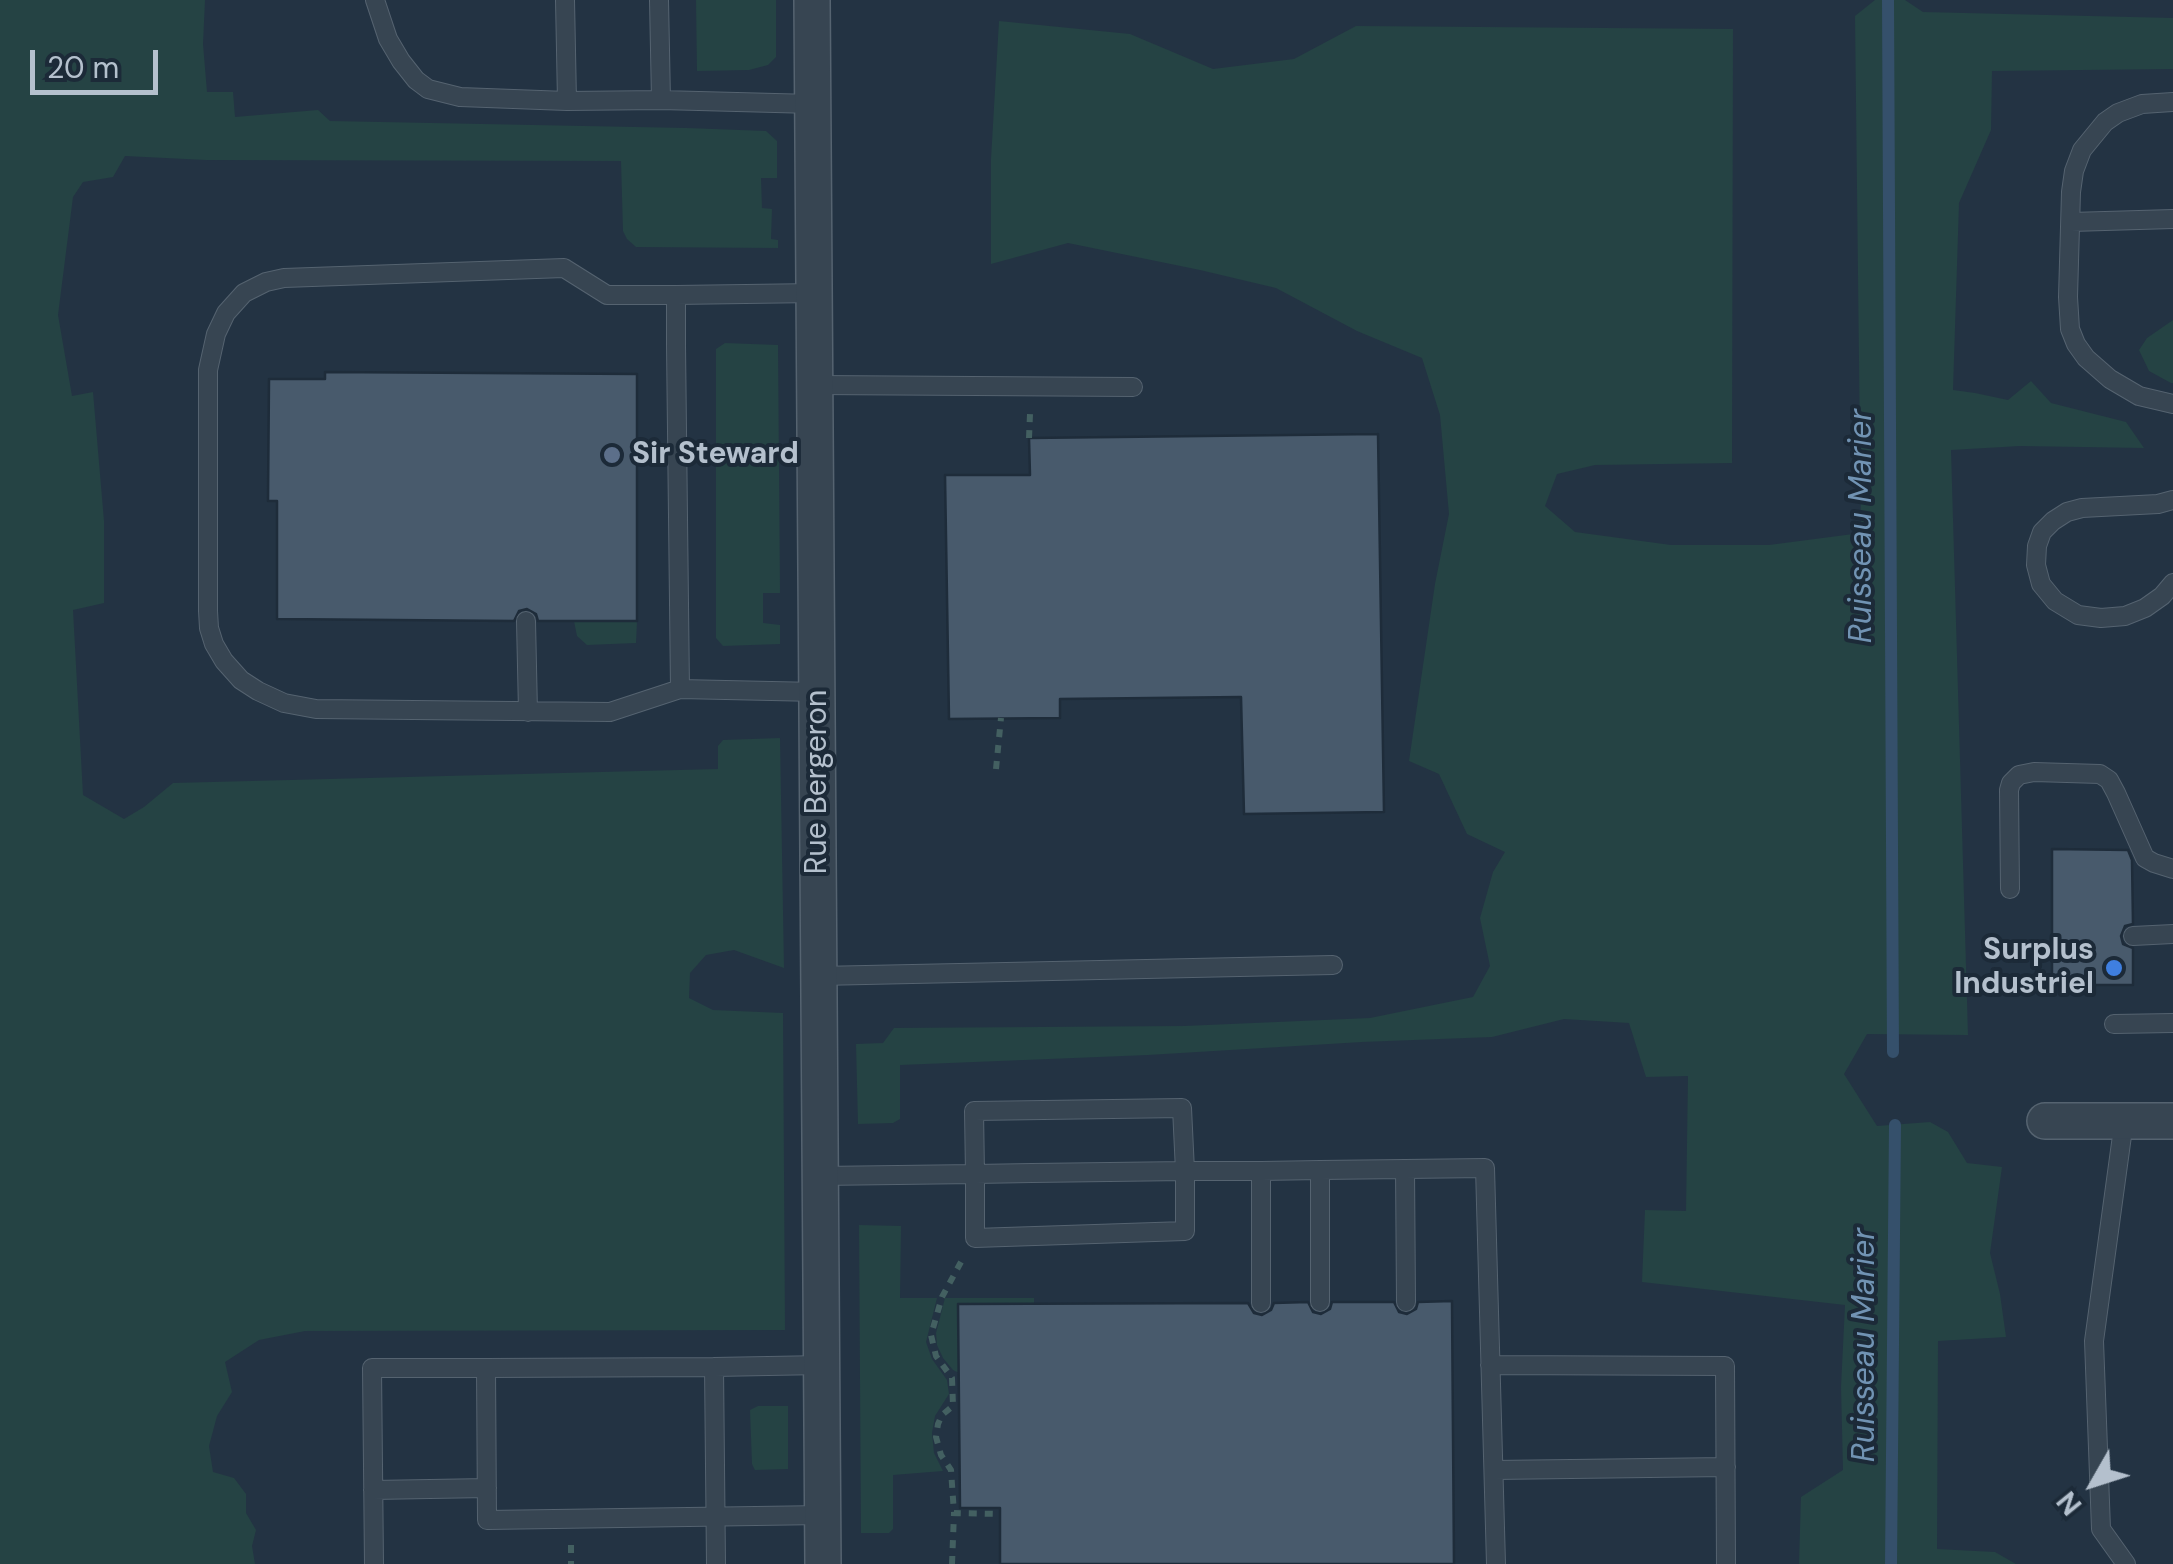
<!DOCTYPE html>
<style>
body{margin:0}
#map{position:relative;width:2173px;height:1564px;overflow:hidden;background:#233343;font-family:"DM Sans",sans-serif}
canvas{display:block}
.north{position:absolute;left:2043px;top:1434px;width:100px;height:100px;-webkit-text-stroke:8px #1c2a38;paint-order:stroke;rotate:231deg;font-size:28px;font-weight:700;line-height:40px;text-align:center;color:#b4c0cd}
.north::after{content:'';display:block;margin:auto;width:35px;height:45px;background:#b4c0cd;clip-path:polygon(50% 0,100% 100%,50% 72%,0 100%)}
.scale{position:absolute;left:30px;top:50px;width:128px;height:45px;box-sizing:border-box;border:5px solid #b4c0cd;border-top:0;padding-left:12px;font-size:30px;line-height:35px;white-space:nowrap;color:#b4c0cd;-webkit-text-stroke:8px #1c2a38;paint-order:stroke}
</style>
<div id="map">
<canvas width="2173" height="1564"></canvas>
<div class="north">N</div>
<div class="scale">20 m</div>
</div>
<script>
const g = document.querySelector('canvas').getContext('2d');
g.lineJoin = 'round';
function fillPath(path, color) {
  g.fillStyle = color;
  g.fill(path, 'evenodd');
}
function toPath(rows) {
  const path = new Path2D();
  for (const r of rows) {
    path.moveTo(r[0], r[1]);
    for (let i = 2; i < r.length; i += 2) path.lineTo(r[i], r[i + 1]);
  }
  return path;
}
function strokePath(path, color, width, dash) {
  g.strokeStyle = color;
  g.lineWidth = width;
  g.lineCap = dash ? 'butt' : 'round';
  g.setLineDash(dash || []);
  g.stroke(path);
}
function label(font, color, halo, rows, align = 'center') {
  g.font = font + ' "DM Sans",sans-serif';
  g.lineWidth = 8;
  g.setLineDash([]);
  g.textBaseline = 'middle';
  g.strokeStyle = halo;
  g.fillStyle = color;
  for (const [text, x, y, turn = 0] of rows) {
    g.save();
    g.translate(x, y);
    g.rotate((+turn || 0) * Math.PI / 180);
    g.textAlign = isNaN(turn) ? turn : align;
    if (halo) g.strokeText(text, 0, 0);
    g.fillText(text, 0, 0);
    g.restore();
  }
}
fillPath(toPath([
 [0,0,205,0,203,44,207,92,233,92,235,117,318,110,330,121,687,128,766,131,777,141,777,178,761,178,762,208,772,209,771,239,778,240,778,248,636,247,627,239,623,231,621,161,206,160,125,156,113,177,83,182,73,197,58,315,72,396,93,392,104,521,104,603,73,610,83,795,124,819,144,807,173,783,718,769,718,746,723,740,780,738,784,968,734,950,706,955,690,973,689,998,713,1010,783,1013,785,1330,305,1331,259,1340,225,1362,232,1392,217,1416,209,1446,213,1472,234,1478,246,1494,246,1513,256,1530,252,1546,255,1564,0,1564],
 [696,0,776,0,776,57,768,65,749,70,697,71],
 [1875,0,1905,0,1923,12,2173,18,2173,69,1992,71,1991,130,1959,203,1953,390,1975,393,2008,400,2031,381,2051,403,2126,422,2144,448,2020,446,1951,450,1968,1035,1867,1034,1844,1074,1877,1126,1930,1122,1948,1132,1967,1163,2002,1167,1990,1253,2000,1294,2006,1337,1938,1341,1937,1549,1995,1552,2016,1564,1799,1564,1801,1497,1843,1470,1841,1387,1845,1305,1642,1282,1645,1210,1686,1211,1688,1076,1646,1077,1629,1023,1564,1019,1492,1037,1362,1042,1148,1055,900,1065,900,1119,893,1123,858,1124,856,1044,883,1043,894,1028,1184,1026,1370,1018,1473,997,1490,966,1480,918,1493,872,1505,852,1467,834,1439,774,1409,761,1435,584,1449,514,1440,415,1422,358,1357,331,1276,288,1200,270,1068,243,991,264,991,159,999,21,1130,34,1213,69,1294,59,1356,26,1733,29,1732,463,1595,465,1557,474,1545,506,1575,532,1671,545,1769,545,1861,533,1855,16],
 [2173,320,2173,383,2171,383,2149,371,2139,350,2147,338],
 [725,343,778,345,780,593,763,593,763,623,780,625,780,644,723,646,716,638,716,349],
 [574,621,637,621,636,643,587,645,577,636],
 [859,1225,901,1226,900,1298,937,1298,926,1342,932,1359,947,1380,949,1394,935,1416,932,1433,934,1453,943,1471,893,1475,893,1529,889,1533,861,1533],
 [945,1298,1034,1298,1034,1304,958,1305,959,1373,953,1370,943,1358,937,1345,936,1333],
 [758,1406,788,1406,788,1469,755,1470,752,1464,750,1410]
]), '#254344');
strokePath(toPath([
 [1888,0,1893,1052],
 [1891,1564,1895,1125]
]), '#35506b', 12);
const building = toPath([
 [325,372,637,374,637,621,538,621,536,614,527,609,519,611,514,621,277,619,277,501,268,501,269,379,325,379,325,372],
 [1378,434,1384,812,1244,814,1241,697,1060,699,1060,718,949,719,945,475,1030,475,1029,438,1378,434],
 [2052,849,2128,850,2132,860,2133,924,2125,926,2121,936,2123,944,2133,948,2133,985,2052,985,2052,849],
 [1452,1301,1454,1564,1000,1564,1000,1508,960,1508,958,1304,1248,1303,1254,1313,1262,1315,1271,1310,1274,1303,1308,1302,1313,1312,1321,1314,1330,1309,1332,1302,1394,1302,1399,1312,1407,1314,1416,1309,1418,1302,1452,1301]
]);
fillPath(building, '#485a6c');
strokePath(building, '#1e2c3a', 2.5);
const lane = toPath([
 [375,0,388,39,401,61,416,80,428,89,460,97,567,101],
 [565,0,567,101,661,100],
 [659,0,661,100,813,104],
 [2173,102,2142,104,2118,113,2105,122,2082,150,2074,171,2071,192,2068,297,2070,329,2076,344,2086,358,2110,379,2139,396,2173,404],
 [2071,222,2173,219],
 [815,293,676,295,676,345,680,689,817,692],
 [676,295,607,295,564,268,284,278,266,282,244,293,226,313,216,334,208,370,208,611,209,628,214,644,224,661,241,680,258,691,284,703,316,709,610,712,680,689],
 [816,385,1133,387],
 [2173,500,2158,504,2082,508,2067,512,2053,521,2042,532,2037,546,2036,565,2041,584,2055,601,2078,615,2101,618,2125,616,2145,608,2162,596,2173,583],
 [526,621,528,712],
 [2010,889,2009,790,2011,783,2019,775,2034,772,2100,774,2109,780,2116,793,2145,858,2154,863,2173,869],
 [2133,936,2173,934],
 [819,976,1333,965],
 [2114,1024,2173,1023],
 [2124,1121,2094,1341,2101,1529,2126,1564],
 [1405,1169,1406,1302],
 [820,1176,975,1174,975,1238,1185,1231,1185,1171,1182,1108,974,1111,975,1174,1032,1173,1109,1172,1185,1171,1261,1171,1320,1170,1405,1169,1485,1168,1496,1564],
 [1320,1302,1320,1170],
 [1261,1303,1261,1171],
 [1490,1365,1725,1366,1726,1564],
 [714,1367,486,1368,487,1520,823,1515],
 [1494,1470,1726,1467],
 [373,1490,487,1488],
 [374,1564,372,1368,486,1368],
 [716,1564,714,1367,822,1365]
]);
const street = toPath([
 [812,0,823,1564],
 [2045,1121,2173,1121]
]);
strokePath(lane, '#556370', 20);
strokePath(street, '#556370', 38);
strokePath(toPath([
 [1029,438,1030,414],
 [996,769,1001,718],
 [961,1262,942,1297,931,1335,936,1356,952,1378,953,1406,942,1415,938,1424,936,1437,941,1455,951,1470,954,1513,999,1514],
 [571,1545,571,1564],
 [952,1564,954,1513]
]), '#436061', 6, [8, 8]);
strokePath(lane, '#374552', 18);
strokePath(street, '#374552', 35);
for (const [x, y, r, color] of [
 [612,455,10,"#5c6f8a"],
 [2114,968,10,"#3f7fe0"]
]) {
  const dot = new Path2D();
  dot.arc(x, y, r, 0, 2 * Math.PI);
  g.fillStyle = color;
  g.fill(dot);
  strokePath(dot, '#1c2a38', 4);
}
label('bold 30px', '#b4c0cd', '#1c2a38', [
 ["Sir Steward",632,455],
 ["Surplus",2094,951,"right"],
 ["Industriel",2094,985,"right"]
], 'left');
label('30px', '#b4c0cd', '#1c2a38', [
 ["Rue Bergeron",818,782,-90]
]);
label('italic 32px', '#7193b3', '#1c2a38', [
 ["Ruisseau Marier",1863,526,-90],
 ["Ruisseau Marier",1866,1345,-90]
]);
</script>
